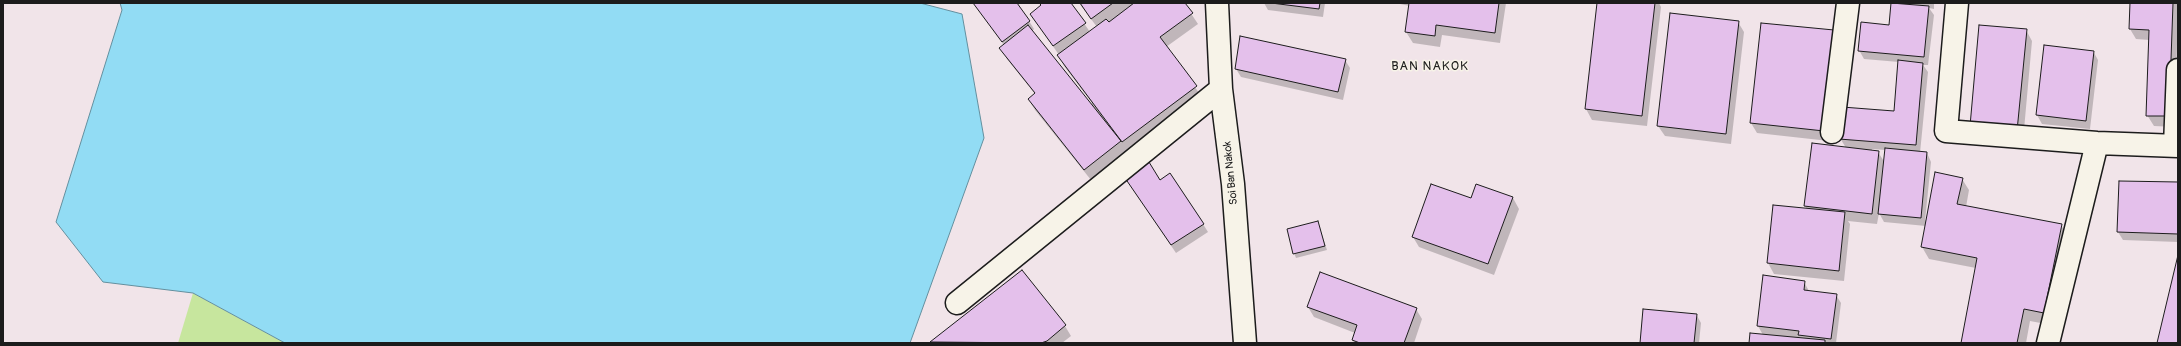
<!DOCTYPE html>
<style>
body{margin:0}
#map{position:relative;width:2181px;height:346px;overflow:hidden;background:#f1e4e9;font-family:Pangolin,sans-serif}
canvas{display:block}
.frame{position:absolute;inset:0;border:4px solid #1c1c1c;pointer-events:none}
</style>
<div id="map">
<canvas width="2181" height="346"></canvas>
<div class="frame"></div>
</div>
<script>
const g = document.querySelector('canvas').getContext('2d');
g.lineJoin = 'round';
function fillPath(path, color) {
  g.fillStyle = color;
  g.fill(path, 'evenodd');
}
function toPath(rows) {
  const path = new Path2D();
  for (const r of rows) {
    path.moveTo(r[0], r[1]);
    for (let i = 2; i < r.length; i += 2) path.lineTo(r[i], r[i + 1]);
  }
  return path;
}
function strokePath(path, color, width, dash) {
  g.strokeStyle = color;
  g.lineWidth = width;
  g.lineCap = dash ? 'butt' : 'round';
  g.setLineDash(dash || []);
  g.stroke(path);
}
function label(font, color, halo, rows, align = 'center') {
  g.font = font + ' Pangolin,sans-serif';
  g.lineWidth = 3;
  g.setLineDash([]);
  g.textBaseline = 'middle';
  g.strokeStyle = halo;
  g.fillStyle = color;
  for (const [text, x, y, turn = 0] of rows) {
    g.save();
    g.translate(x, y);
    g.rotate((+turn || 0) * Math.PI / 180);
    g.textAlign = isNaN(turn) ? turn : align;
    if (halo) g.strokeText(text, 0, 0);
    g.fillText(text, 0, 0);
    g.restore();
  }
}
fillPath(toPath([
 [193,293,285,343,178,343]
]), '#c7e69e');
const water = toPath([
 [120,3,920,3,962,14,984,138,910,343,285,343,193,293,103,282,56,222,122,10,120,3]
]);
fillPath(water, '#92dcf4');
strokePath(water, '#638f9e', 1);
fillPath(toPath([
 [974,3,1016,3,1029,21,1034,29,1032,31,1090,104,1092,103,1064,66,1059,55,1031,14,1042,6,1039,3,1070,3,1090,32,1097,27,1079,3,1184,3,1198,24,1166,47,1202,97,1091,180,1035,110,1029,100,1035,94,1007,59,1001,48,1004,45],
 [1264,3,1325,3,1323,17,1268,10],
 [1395,3,1506,3,1500,43,1442,35,1440,47,1413,43,1406,32,1410,6],
 [1598,3,1659,3,1661,7,1647,126,1592,120,1586,109],
 [1885,3,1934,3,1934,9,1929,8,1934,15,1928,65,1923,65,1928,72,1920,153,1927,153,1931,162,1925,221,1962,179,1969,190,1966,207,2061,225,2068,237,2051,325,2030,321,2026,343,1962,343,1976,268,1929,259,1922,247,1926,226,1884,222,1879,213,1877,224,1848,221,1850,224,1844,281,1774,274,1768,263,1774,206,1807,210,1805,206,1846,148,1840,138,1895,113,1899,62,1864,59,1859,50,1890,26,1892,4],
 [1872,149,1886,150,1885,163,1878,152,1872,151],
 [2131,3,2178,3,2175,127,2154,126,2147,115,2150,40,2136,39,2130,29],
 [1738,22,1744,32,1731,144,1665,136,1658,126],
 [1762,24,1829,141,1757,133,1751,123],
 [2026,30,2032,41,2023,141,1977,137],
 [2045,46,2093,51,2098,60,2090,129,2042,124,2037,115],
 [1345,60,1350,68,1343,100,1241,77,1236,69],
 [1160,181,1203,224,1208,232,1176,253,1131,186],
 [2178,183,2178,242,2123,240,2118,232],
 [1477,185,1513,198,1519,209,1494,275,1419,247,1413,237,1471,200],
 [1318,222,1327,250,1296,258,1294,253],
 [1021,272,1065,326,1071,336,1062,343,932,343],
 [1804,282,1809,291,1836,295,1841,303,1836,343,1750,343,1763,335,1758,326],
 [1308,307,1416,309,1422,319,1414,343,1354,343,1353,340,1355,333,1314,317],
 [1696,314,1701,323,1699,343,1641,343]
]), '#0003');
const building = toPath([
 [973,3,1017,3,1030,21,1002,42,973,3],
 [1039,3,1071,3,1086,23,1053,46,1030,14,1041,5,1039,3],
 [1080,3,1113,3,1091,19,1080,3],
 [1134,3,1185,3,1193,13,1160,37,1197,86,1122,142,1057,55,1106,19,1109,22,1134,3],
 [1271,3,1320,3,1319,9,1271,3],
 [1409,3,1499,3,1495,33,1436,25,1435,36,1405,32,1409,3],
 [1597,3,1655,3,1642,116,1585,109,1597,3],
 [1891,3,1929,6,1924,57,1858,51,1861,22,1889,25,1891,3],
 [2130,3,2173,3,2169,116,2146,116,2149,30,2129,29,2130,3],
 [1670,13,1739,21,1726,134,1657,126,1670,13],
 [1761,23,1834,30,1824,131,1750,123,1761,23],
 [1028,25,1121,141,1084,170,1028,99,1035,93,999,48,1028,25],
 [1979,25,2027,29,2017,131,1970,126,1979,25],
 [1240,36,1346,59,1338,92,1235,69,1240,36],
 [2044,45,2094,51,2086,121,2036,115,2044,45],
 [1898,60,1923,63,1916,145,1839,139,1842,107,1894,111,1898,60],
 [1812,143,1879,151,1872,214,1804,206,1812,143],
 [1885,148,1927,152,1921,218,1878,214,1885,148],
 [1149,162,1160,180,1170,173,1204,224,1171,245,1125,178,1149,162],
 [1935,172,1963,178,1957,204,2062,224,2044,313,2024,309,2017,343,1961,343,1977,258,1921,247,1935,172],
 [2119,181,2178,182,2178,234,2117,232,2119,181],
 [1431,184,1471,198,1476,184,1513,197,1488,264,1412,237,1431,184],
 [1773,205,1845,212,1839,271,1767,263,1773,205],
 [1318,221,1325,246,1293,254,1287,229,1318,221],
 [2178,255,2178,343,2157,343,2178,255],
 [1022,270,1066,325,1047,341,1041,343,930,342,1022,270],
 [1320,272,1417,308,1404,343,1360,343,1352,340,1357,325,1307,307,1320,272],
 [1763,275,1805,281,1804,290,1837,294,1831,339,1798,335,1799,331,1757,326,1763,275],
 [1643,309,1697,314,1694,343,1640,343,1643,309],
 [1750,333,1825,340,1825,343,1749,343,1750,333]
]);
fillPath(building, '#e4c0eb');
strokePath(building, '#1c1c1c', 1);
const minor = toPath([
 [1217,3,1221,89,1233,184,1245,343],
 [1957,3,1946,131,2097,143,2178,146],
 [1832,132,1848,3],
 [2175,146,2178,70],
 [957,303,1221,89],
 [2048,343,2097,143]
]);
strokePath(minor, '#1c1c1c', 25);
strokePath(minor, '#f7f3e8', 22);
label('11px', '#1c1c1c', '#f7f3e8', [
 ["Soi Ban Nakok",1231,173,-96]
]);
g.letterSpacing = '1px';
label('13px', '#1c1c1c', '#f7f3e8', [
 ["BAN NAKOK",1430,67]
]);
g.letterSpacing = '0px';
</script>
